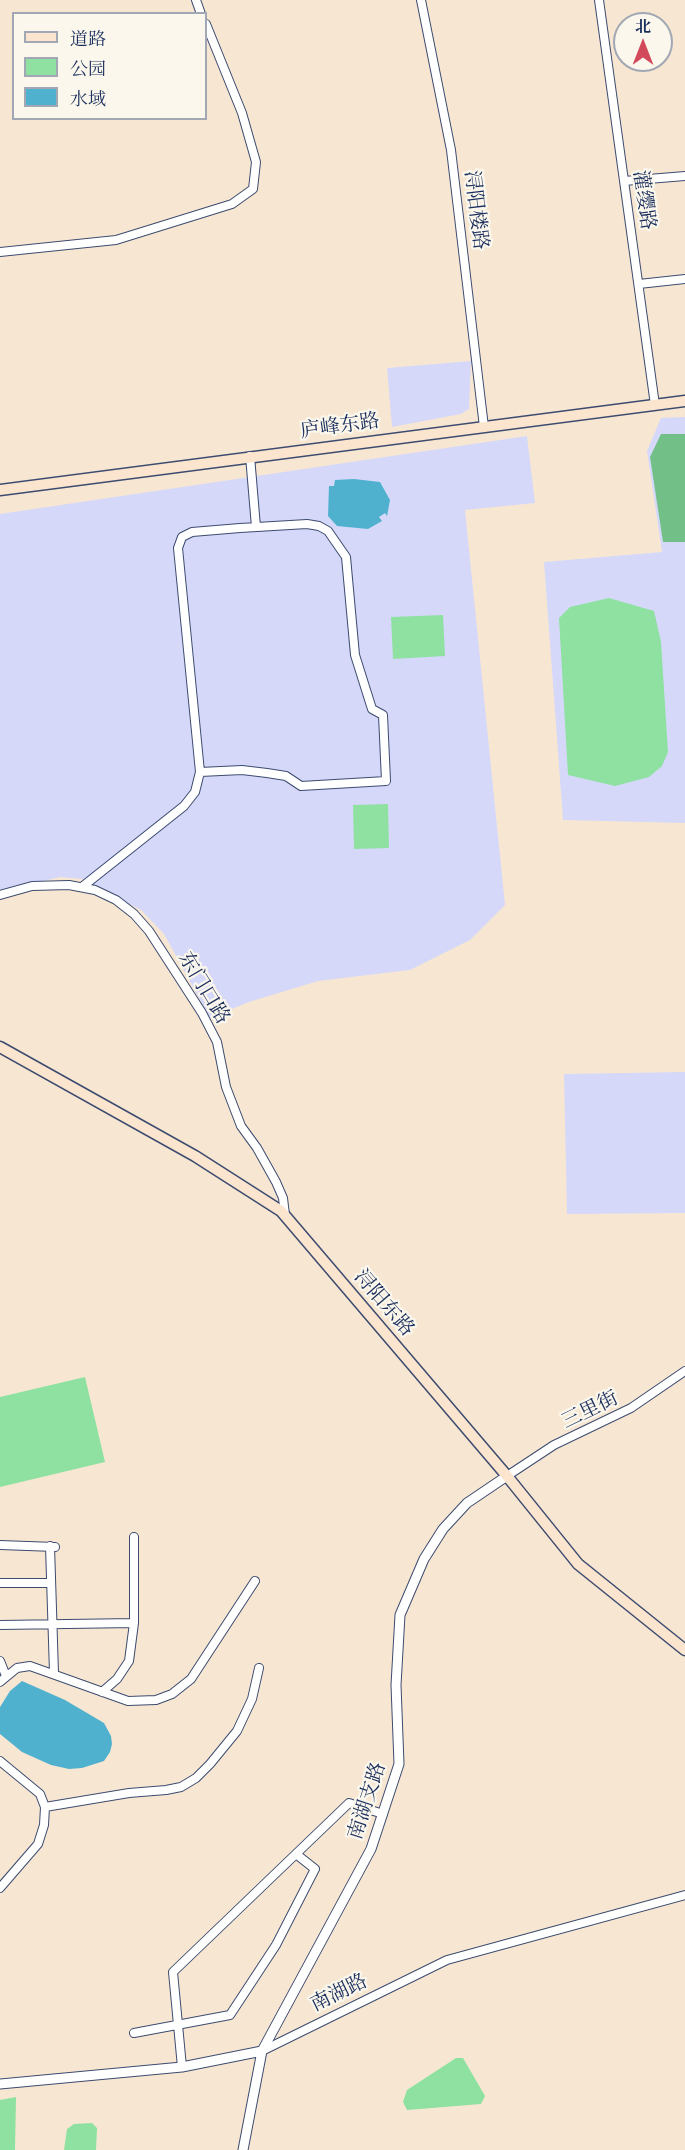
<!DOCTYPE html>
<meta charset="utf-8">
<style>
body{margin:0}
#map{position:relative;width:685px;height:2150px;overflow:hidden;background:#f7e7d2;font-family:"Libre Caslon Text","Noto Serif SC",serif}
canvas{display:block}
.legend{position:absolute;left:12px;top:12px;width:195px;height:108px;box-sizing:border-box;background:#fbf7ec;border:2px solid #a1a7b3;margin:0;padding:8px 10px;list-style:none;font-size:18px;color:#1b2f5e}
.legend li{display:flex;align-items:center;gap:12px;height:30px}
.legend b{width:30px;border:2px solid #a1a7b3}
.north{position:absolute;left:613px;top:12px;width:60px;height:60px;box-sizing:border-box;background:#fbf7ec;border:2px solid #a1a7b3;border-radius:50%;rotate:0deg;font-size:16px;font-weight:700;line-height:24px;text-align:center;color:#1b2f5e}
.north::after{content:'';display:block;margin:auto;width:21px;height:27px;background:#d1495b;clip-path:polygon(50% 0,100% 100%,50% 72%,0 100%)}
</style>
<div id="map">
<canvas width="685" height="2150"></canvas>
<ul class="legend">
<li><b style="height:8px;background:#fce5cf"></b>道路</li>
<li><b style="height:16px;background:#8ee1a1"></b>公园</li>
<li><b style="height:16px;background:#50b1cf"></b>水域</li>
</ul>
<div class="north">北</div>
</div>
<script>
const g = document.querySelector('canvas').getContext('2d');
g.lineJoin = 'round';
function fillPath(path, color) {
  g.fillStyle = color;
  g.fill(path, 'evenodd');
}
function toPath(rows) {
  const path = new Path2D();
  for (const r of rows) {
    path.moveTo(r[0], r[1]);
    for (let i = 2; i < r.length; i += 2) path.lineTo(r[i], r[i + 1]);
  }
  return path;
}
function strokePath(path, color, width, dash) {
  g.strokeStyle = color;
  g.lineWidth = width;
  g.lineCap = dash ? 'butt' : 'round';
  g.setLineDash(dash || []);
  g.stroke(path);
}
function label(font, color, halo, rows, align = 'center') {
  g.font = font + ' "Libre Caslon Text","Noto Serif SC",serif';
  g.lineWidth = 4.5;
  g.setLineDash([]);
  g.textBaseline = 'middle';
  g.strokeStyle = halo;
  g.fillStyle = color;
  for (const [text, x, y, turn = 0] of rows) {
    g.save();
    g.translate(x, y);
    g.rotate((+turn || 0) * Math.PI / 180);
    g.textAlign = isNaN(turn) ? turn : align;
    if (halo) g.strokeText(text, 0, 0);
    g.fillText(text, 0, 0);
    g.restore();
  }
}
fillPath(toPath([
 [471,361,469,409,461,414,392,427,387,368],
 [685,417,685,823,563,820,544,562,662,552,647,451,661,418],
 [527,436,535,503,465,510,505,905,470,940,410,970,318,981,249,1002,210,1018,164,934,141,910,82,879,60,877,0,892,0,514],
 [685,1072,685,1213,567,1214,564,1074]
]), '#d5d8f9');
fillPath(toPath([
 [609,598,654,611,661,642,668,752,662,766,649,777,615,786,568,775,559,618,570,607],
 [443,615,445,656,393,659,391,617],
 [388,804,389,848,354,849,353,805],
 [85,1377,105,1462,0,1487,0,1397],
 [456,2058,463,2058,485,2096,481,2104,407,2110,403,2102,407,2090],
 [16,2097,15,2150,0,2150,0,2100],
 [92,2123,97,2128,96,2150,64,2150,67,2129,74,2124]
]), '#8ee1a1');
fillPath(toPath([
 [661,434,685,434,685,542,663,542,650,457]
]), '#72bf87');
fillPath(toPath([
 [354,479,380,482,390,500,387,516,385,513,379,517,382,521,368,529,337,526,328,516,329,486,334,486,335,480],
 [22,1681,65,1700,104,1723,111,1736,112,1744,110,1752,104,1761,82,1768,69,1769,51,1765,22,1752,0,1734,0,1707,10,1691]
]), '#50b1cf');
const minor = toPath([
 [196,0,201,14],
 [421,0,451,150,484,427],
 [599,0,655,405],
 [624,181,685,176],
 [0,252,116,240,232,204,253,189,256,162,242,113,206,24],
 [639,284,685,279],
 [250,456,256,527],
 [82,887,184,806,195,792,200,772,178,548,182,537,192,532,240,528,307,524,319,526,328,531,346,557,355,655,372,709,383,715,386,781,301,786,286,776,267,773,242,770,200,772],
 [0,895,32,886,69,885,95,890,116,900,134,914,149,931,202,1013,217,1042,226,1087,241,1126,257,1148,276,1182,283,1198,285,1215],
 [507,1476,554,1445,631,1408,685,1371],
 [0,1545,55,1547],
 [50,1546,54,1673],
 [0,1583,51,1583],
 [0,1625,134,1623],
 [0,1661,6,1676],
 [0,1682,17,1668,30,1666,128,1701,156,1700,172,1694,191,1679,255,1581],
 [102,1692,117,1679,129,1661,134,1623,134,1537],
 [0,1761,40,1794,45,1807,44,1825,38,1844,0,1888],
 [45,1807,129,1793,166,1790,181,1787,196,1778,210,1764,237,1731,252,1699,259,1668],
 [134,2033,230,2015,276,1945,315,1869,296,1854],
 [262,2051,447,1960,685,1895],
 [182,2067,173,1972,349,1803,383,1814]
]);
const tertiary = toPath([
 [0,2084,182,2067,262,2051],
 [243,2150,262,2051,371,1849,399,1764,396,1685,400,1615,424,1559,443,1529,467,1503,507,1476]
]);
const secondary = toPath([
 [0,490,685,401],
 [0,1047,195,1156,281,1211,507,1476,578,1564,685,1650]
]);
strokePath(minor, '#3c4b6f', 10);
strokePath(tertiary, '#3c4b6f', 11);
strokePath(secondary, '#3c4b6f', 13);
strokePath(minor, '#fff', 8);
strokePath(tertiary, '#fff', 9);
strokePath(secondary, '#fce5cf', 10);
label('20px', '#1b2f5e', '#fbf7ec', [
 ["灌缨路",644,200,82],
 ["浔阳楼路",476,210,83],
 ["庐峰东路",340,426,-8],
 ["东门口路",204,988,59],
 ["浔阳东路",384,1303,49],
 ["三里街",590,1410,-26],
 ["南湖支路",367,1801,-72],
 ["南湖路",339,1993,-26]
]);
</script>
